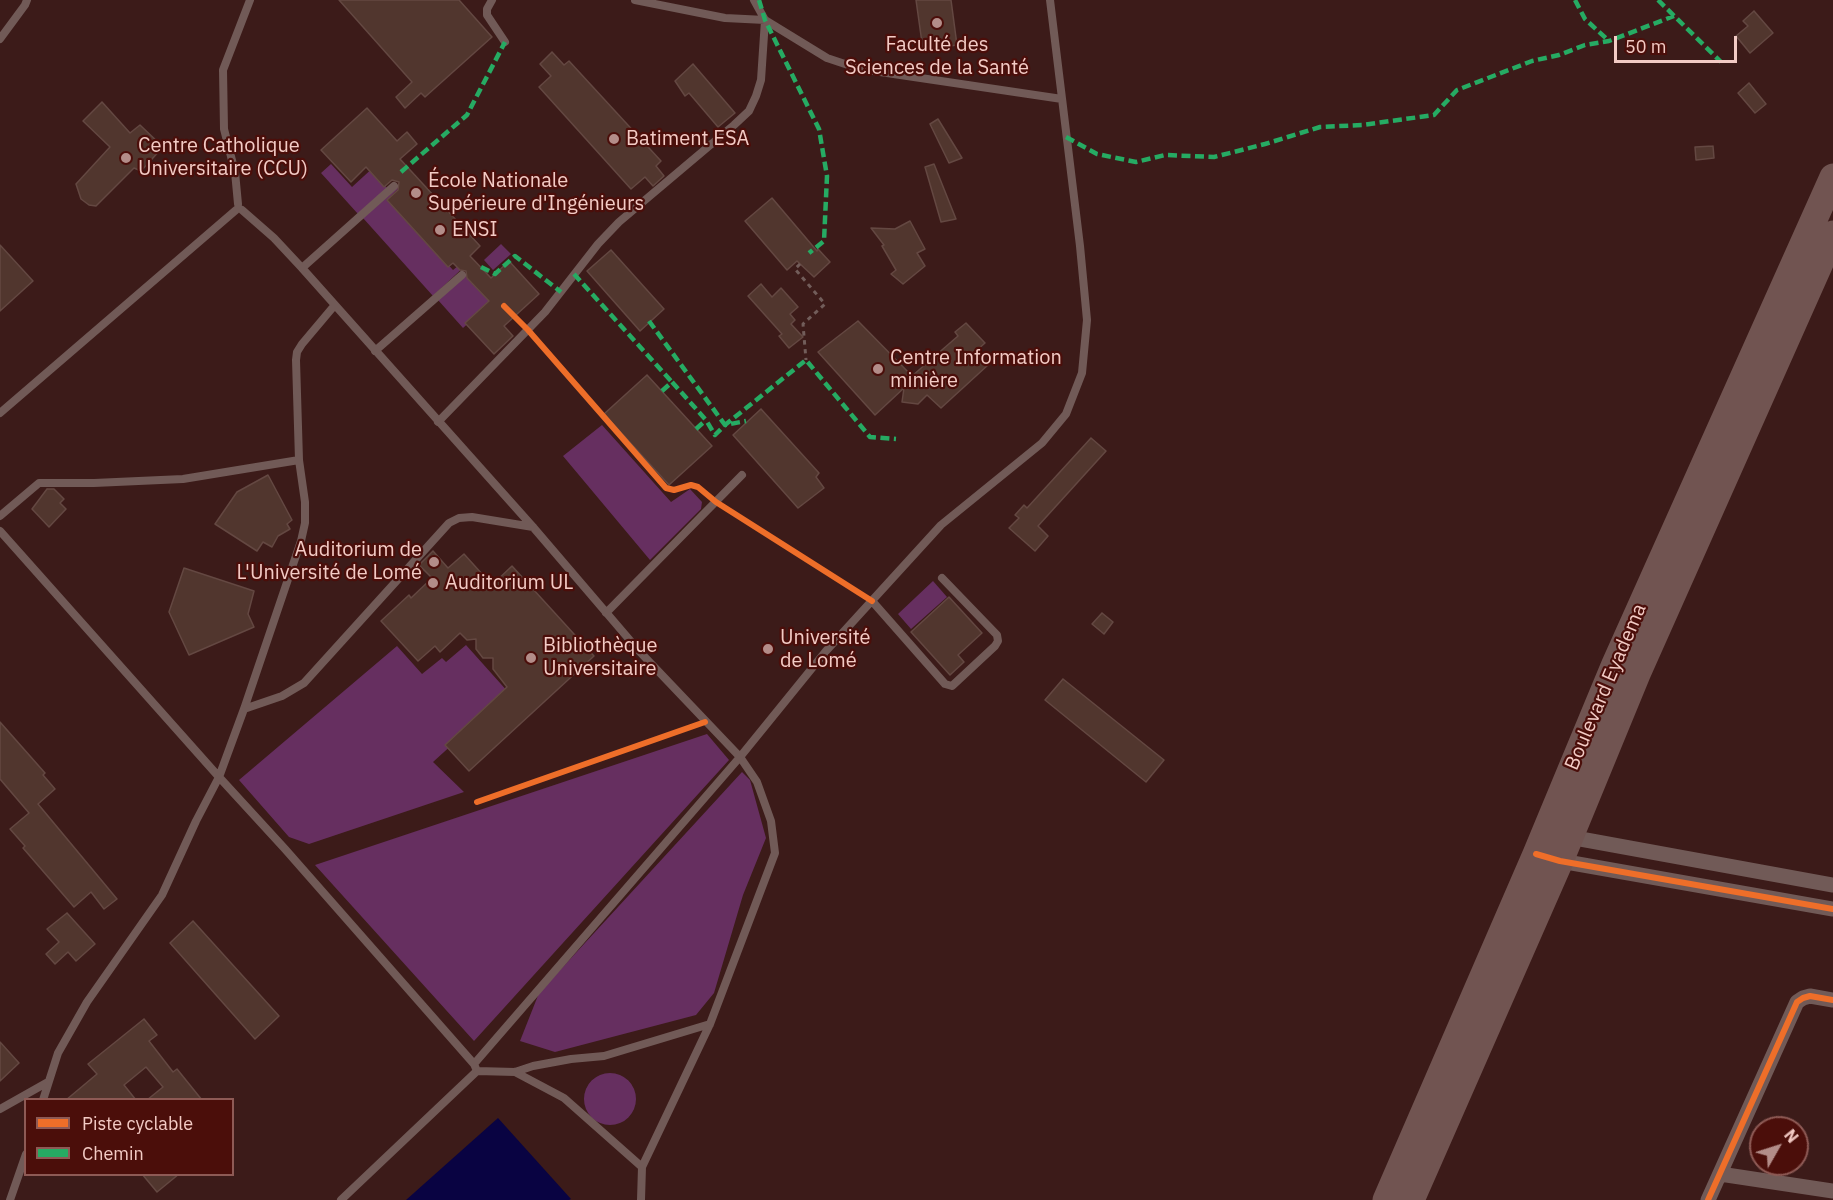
<!DOCTYPE html>
<meta charset="utf-8">
<style>
body{margin:0}
#map{position:relative;width:1833px;height:1200px;overflow:hidden;background:#3c1b19;font-family:"IBM Plex Sans",sans-serif}
canvas{display:block}
.legend{position:absolute;left:24px;top:1098px;width:210px;height:78px;box-sizing:border-box;background:#4b0e0a;border:2px solid #8e5a55;margin:0;padding:8px 10px;list-style:none;font-size:18px;color:#f3cbc5}
.legend li{display:flex;align-items:center;gap:12px;height:30px}
.legend b{width:30px;border:2px solid #8e5a55}
.north{position:absolute;left:1749px;top:1116px;width:60px;height:60px;box-sizing:border-box;background:#4b0e0a;border:2px solid #8e5a55;border-radius:50%;rotate:51deg;font-size:16px;font-weight:700;line-height:24px;text-align:center;color:#f3cbc5}
.north::after{content:'';display:block;margin:auto;width:21px;height:27px;background:#b38d89;clip-path:polygon(50% 0,100% 100%,50% 72%,0 100%)}
.scale{position:absolute;left:1614px;top:36px;width:123px;height:27px;box-sizing:border-box;border:3px solid #f3cbc5;border-top:0;padding-left:8px;font-size:18px;line-height:21px;white-space:nowrap;color:#f3cbc5;-webkit-text-stroke:4px #4b0e0a;paint-order:stroke}
</style>
<div id="map">
<canvas width="1833" height="1200"></canvas>
<ul class="legend">
<li><b style="height:8px;background:#ee6e29"></b>Piste cyclable</li>
<li><b style="height:8px;background:#26ab63"></b>Chemin</li>
</ul>
<div class="north">N</div>
<div class="scale">50 m</div>
</div>
<script>
const g = document.querySelector('canvas').getContext('2d');
g.lineJoin = 'round';
function fillPath(path, color) {
  g.fillStyle = color;
  g.fill(path, 'evenodd');
}
function toPath(rows) {
  const path = new Path2D();
  for (const r of rows) {
    if (r.length === 3) {
      path.moveTo(r[0] + r[2], r[1]);
      path.arc(r[0], r[1], r[2], 0, 2 * Math.PI);
      continue;
    }
    path.moveTo(r[0], r[1]);
    for (let i = 2; i < r.length; i += 2) path.lineTo(r[i], r[i + 1]);
  }
  return path;
}
function strokePath(path, color, width, dash) {
  g.strokeStyle = color;
  g.lineWidth = width;
  g.lineCap = dash ? 'butt' : 'round';
  g.setLineDash(dash || []);
  g.stroke(path);
}
function label(font, color, halo, rows, align = 'center') {
  g.font = font + ' "IBM Plex Sans",sans-serif';
  g.lineWidth = 4.5;
  g.setLineDash([]);
  g.textBaseline = 'middle';
  g.strokeStyle = halo;
  g.fillStyle = color;
  for (const [text, x, y, turn = 0] of rows) {
    g.save();
    g.translate(x, y);
    g.rotate((+turn || 0) * Math.PI / 180);
    g.textAlign = isNaN(turn) ? turn : align;
    if (halo) g.strokeText(text, 0, 0);
    g.fillText(text, 0, 0);
    g.restore();
  }
}
fillPath(toPath([
 [331,164,352,187,376,165,373,172,387,188,358,214,321,173],
 [398,186,399,188,388,199,453,270,464,261,467,264,433,296,363,218],
 [501,244,511,254,493,270,484,260],
 [466,275,478,288,498,296,463,328,438,300],
 [602,425,671,502,690,489,702,502,701,509,650,560,563,456],
 [933,581,947,597,911,629,898,614],
 [466,645,509,693,433,762,464,792,309,844,289,837,239,780,397,646,422,674,442,658,446,662],
 [707,734,729,760,474,1041,315,865],
 [742,772,750,780,766,838,743,895,714,993,696,1015,555,1052,520,1041,539,993],
 [610,1099,26]
]), '#662f60');
fillPath(toPath([
 [498,1118,571,1199,569,1200,406,1200]
]), '#090342');
const building = toPath([
 [339,0,459,0,492,37,425,97,421,93,405,108,396,97,412,82,339,0],
 [916,0,951,0,957,45,923,50,916,0],
 [1754,11,1773,33,1750,53,1736,36,1748,26,1743,21,1754,11],
 [552,52,564,65,569,61,661,161,656,166,664,176,653,186,645,177,631,189,539,87,551,76,540,64,552,52],
 [693,64,735,113,718,127,689,93,685,96,675,81,693,64],
 [1749,83,1766,104,1755,113,1738,93,1749,83],
 [102,102,130,133,140,125,163,147,141,171,134,168,96,206,89,205,81,199,76,184,110,147,83,121,102,102],
 [367,108,397,141,407,132,417,144,400,159,480,246,470,256,491,278,509,261,539,294,504,326,513,336,494,354,465,323,489,301,467,278,466,271,460,270,453,263,448,267,387,200,398,190,399,182,392,180,384,187,366,167,351,182,321,150,367,108],
 [938,119,962,158,949,163,930,124,938,119],
 [1713,146,1714,158,1696,160,1695,147,1713,146],
 [934,164,956,219,941,222,925,167,934,164],
 [772,198,817,251,818,249,830,262,814,277,797,261,787,270,745,221,772,198],
 [910,221,925,249,917,253,925,266,903,284,891,274,896,270,882,246,884,245,871,228,895,229,910,221],
 [0,245,33,281,0,311,0,245],
 [611,250,664,309,640,331,587,271,611,250],
 [761,284,772,297,781,288,798,307,790,314,795,320,791,324,803,337,789,348,779,336,782,334,748,296,761,284],
 [858,321,912,376,958,336,955,332,966,323,985,343,976,351,988,365,941,408,927,395,918,404,902,402,904,388,875,415,818,352,858,321],
 [647,375,712,446,669,485,604,414,647,375],
 [761,409,819,473,816,477,824,488,798,508,733,435,761,409],
 [1091,438,1106,451,1038,526,1048,536,1035,551,1009,528,1019,518,1015,515,1024,505,1027,508,1091,438],
 [268,475,292,520,287,524,290,529,278,536,272,547,263,542,257,551,215,524,237,492,268,475],
 [47,489,54,489,64,499,60,503,66,509,49,527,32,509,47,489],
 [433,551,448,568,464,554,492,585,512,566,594,656,469,771,445,745,507,687,493,669,493,658,483,658,476,649,476,639,467,640,460,633,440,652,435,646,418,661,381,621,409,595,411,598,432,578,419,565,433,551],
 [184,568,254,591,248,614,254,627,189,655,169,612,184,568],
 [949,597,982,633,958,655,964,662,950,675,911,632,949,597],
 [1102,613,1113,622,1104,634,1092,624,1102,613],
 [1063,679,1164,760,1146,782,1045,700,1063,679],
 [0,722,45,773,43,775,55,789,38,804,117,899,104,909,91,892,74,907,23,848,25,846,10,829,29,813,0,779,0,722],
 [67,913,95,944,76,961,68,952,55,964,46,954,59,942,47,929,67,913],
 [193,921,279,1016,255,1039,170,943,193,921],
 [144,1019,157,1035,149,1041,173,1072,177,1069,202,1100,147,1100,163,1087,146,1067,124,1085,136,1100,66,1100,97,1074,88,1064,144,1019],
 [0,1042,19,1063,0,1081,0,1042],
 [142,1174,179,1174,157,1192,142,1174]
]);
fillPath(building, '#51362e');
strokePath(building, '#644842', 1.5);
strokePath(toPath([
 [800,264,795,269,825,304,803,324,806,360]
]), '#725d5a', 3, [4.5, 4.5]);
strokePath(toPath([
 [492,0,487,9,487,15,505,42],
 [754,0,765,20,827,58,860,69,1062,99],
 [0,39,25,5,27,0],
 [238,204,235,172,224,129,223,70,250,0],
 [242,210,274,238,302,268,533,527,640,652,740,757,757,782,771,821,775,853,710,1024,642,1167,641,1200],
 [302,268,394,186],
 [375,351,462,275],
 [0,413,236,210],
 [438,422,545,312,598,244,619,222,734,125,749,111,756,96,761,80,765,20,725,18,635,0],
 [0,516,39,483,94,483,183,479,299,460],
 [0,531,219,777,285,849,474,1064,477,1071],
 [872,601,945,684,952,686,995,646,998,641,997,635,942,578],
 [606,613,742,475],
 [244,709,282,696,304,683,449,523,459,518,472,517,533,527],
 [474,1064,740,757,826,651,941,525,1042,443,1066,414,1082,373,1087,320,1080,246,1050,0],
 [515,1072,564,1098,642,1167],
 [43,1100,58,1053,87,1002,162,895,196,821,219,777,244,709,301,541,305,523,305,502,299,460,296,360,297,352,302,344,334,306],
 [0,1109,48,1082],
 [10,1200,26,1154],
 [341,1200,477,1071,515,1072,533,1066,571,1059,604,1056,710,1024]
]), '#715a57', 8);
strokePath(toPath([
 [1564,836,1833,885],
 [1555,860,1833,909],
 [1720,1174,1833,1191],
 [1708,1200,1797,1002,1803,998,1810,996,1833,1000]
]), '#715a57', 15);
strokePath(toPath([
 [1386,1200,1536,854,1615,664,1833,177],
 [1411,1200,1560,861,1637,674,1833,234]
]), '#715451', 27);
strokePath(toPath([
 [759,0,765,20,819,129,827,176,824,241,809,253],
 [1575,0,1585,19,1609,41],
 [1658,0,1721,62],
 [1066,137,1097,154,1136,162,1165,155,1214,157,1265,144,1320,127,1362,125,1434,115,1457,90,1532,61,1559,55,1585,45,1609,41,1674,16],
 [401,172,467,115,505,42],
 [481,267,495,274,515,256,561,292],
 [574,274,672,382],
 [649,321,725,425,746,421],
 [662,391,672,382,706,420,715,435,725,425,806,360,870,437,896,439],
 [696,429,706,420]
]), '#26ab63', 4.5, [9, 4.5]);
strokePath(toPath([
 [504,306,528,330,666,488,674,490,691,485,698,487,716,502,872,601],
 [477,802,705,722],
 [1536,854,1560,861,1833,909],
 [1708,1200,1797,1002,1803,998,1810,996,1833,1000]
]), '#ee6e29', 6);
for (const [x, y, r, color] of [
 [937,23,6,"#b38d89"],
 [614,139,6,"#b38d89"],
 [126,158,6,"#b38d89"],
 [416,193,6,"#b38d89"],
 [440,230,6,"#b38d89"],
 [878,369,6,"#b38d89"],
 [434,562,6,"#b38d89"],
 [433,583,6,"#b38d89"],
 [768,649,6,"#b38d89"],
 [531,658,6,"#b38d89"]
]) {
  const dot = new Path2D();
  dot.arc(x, y, r, 0, 2 * Math.PI);
  g.fillStyle = color;
  g.fill(dot);
  strokePath(dot, '#4b0e0a', 2);
}
label('20px', '#f3cbc5', '#4b0e0a', [
 ["Faculté des",937,45,"center"],
 ["Sciences de la Santé",937,68,"center"],
 ["Batiment ESA",626,139],
 ["Centre Catholique",138,146],
 ["Universitaire (CCU)",138,169],
 ["École Nationale",428,181],
 ["Supérieure d'Ingénieurs",428,204],
 ["ENSI",452,230],
 ["Centre Information",890,358],
 ["minière",890,381],
 ["Auditorium de",422,550,"right"],
 ["L'Université de Lomé",422,573,"right"],
 ["Auditorium UL",445,583],
 ["Université",780,638],
 ["de Lomé",780,661],
 ["Bibliothèque",543,646],
 ["Universitaire",543,669]
], 'left');
label('20px', '#f3cbc5', '#4b0e0a', [
 ["Boulevard Eyadema",1606,687,-67]
]);
</script>
